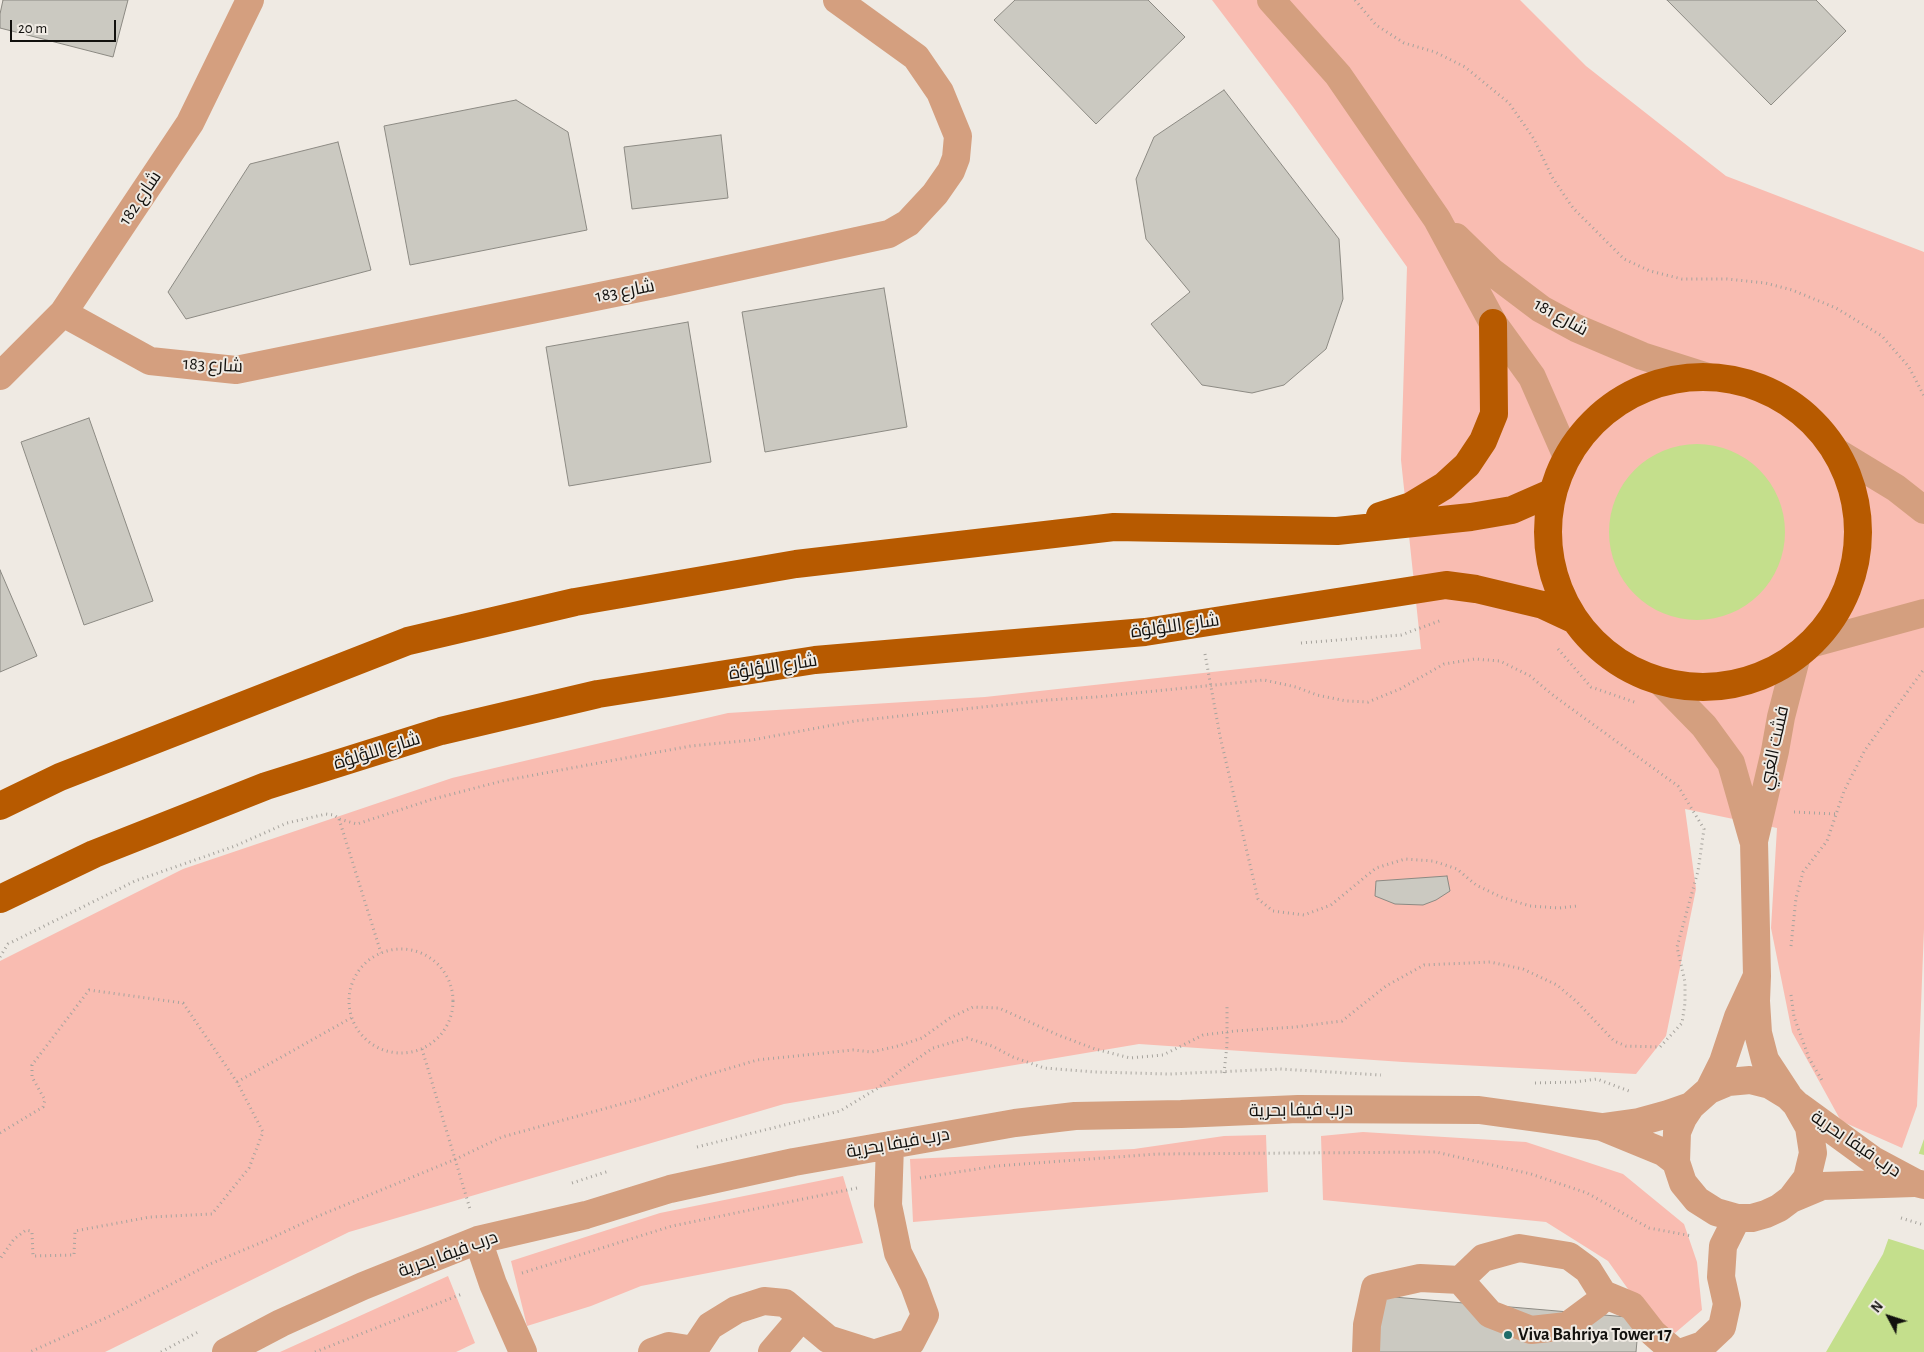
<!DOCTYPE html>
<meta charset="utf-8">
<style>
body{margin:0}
#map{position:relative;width:1924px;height:1352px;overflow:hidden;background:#efeae3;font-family:"Alegreya Sans",sans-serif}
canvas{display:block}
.north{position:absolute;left:1864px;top:1292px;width:50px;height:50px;-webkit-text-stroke:4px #efeae3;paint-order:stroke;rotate:310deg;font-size:14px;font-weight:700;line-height:20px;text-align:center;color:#12110e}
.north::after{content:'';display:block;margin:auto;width:18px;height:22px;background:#12110e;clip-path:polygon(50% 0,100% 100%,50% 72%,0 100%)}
.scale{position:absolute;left:10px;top:20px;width:106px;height:22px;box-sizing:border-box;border:2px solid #12110e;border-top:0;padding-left:6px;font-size:15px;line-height:18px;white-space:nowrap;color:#12110e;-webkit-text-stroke:4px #efeae3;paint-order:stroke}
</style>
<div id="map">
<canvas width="1924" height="1352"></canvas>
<div class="north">N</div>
<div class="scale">20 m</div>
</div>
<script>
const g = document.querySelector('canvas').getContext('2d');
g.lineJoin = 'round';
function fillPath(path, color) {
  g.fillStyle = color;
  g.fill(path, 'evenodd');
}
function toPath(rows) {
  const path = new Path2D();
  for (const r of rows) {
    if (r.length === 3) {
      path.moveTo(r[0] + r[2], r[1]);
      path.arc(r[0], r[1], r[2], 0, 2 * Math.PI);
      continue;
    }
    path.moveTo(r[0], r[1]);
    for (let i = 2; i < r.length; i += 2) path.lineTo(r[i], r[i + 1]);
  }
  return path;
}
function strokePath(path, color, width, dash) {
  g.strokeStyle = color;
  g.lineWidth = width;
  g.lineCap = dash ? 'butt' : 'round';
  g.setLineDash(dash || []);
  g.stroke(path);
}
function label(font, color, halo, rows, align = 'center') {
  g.font = font + ' "Alegreya Sans",Cairo,sans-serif';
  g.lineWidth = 4;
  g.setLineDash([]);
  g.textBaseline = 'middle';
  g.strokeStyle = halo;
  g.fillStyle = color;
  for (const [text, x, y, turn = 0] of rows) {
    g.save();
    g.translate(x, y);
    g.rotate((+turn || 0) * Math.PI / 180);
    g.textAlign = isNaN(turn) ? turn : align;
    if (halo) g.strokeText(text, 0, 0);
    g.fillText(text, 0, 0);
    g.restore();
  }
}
fillPath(toPath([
 [1212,0,1520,0,1586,66,1726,176,1924,252,1924,929,1917,1106,1902,1148,1841,1121,1792,1032,1771,928,1777,828,1685,809,1696,889,1666,1036,1636,1074,1403,1062,1139,1044,784,1104,349,1232,105,1352,0,1352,0,961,183,869,452,778,728,713,985,697,1421,649,1401,460,1407,267,1293,107],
 [1363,1132,1526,1142,1623,1174,1684,1224,1697,1262,1702,1310,1675,1333,1648,1317,1608,1261,1546,1222,1323,1200,1321,1136],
 [1266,1135,1268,1192,913,1222,910,1159,1134,1149,1224,1136],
 [843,1176,863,1243,641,1286,591,1306,527,1326,511,1261,660,1213],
 [448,1276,475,1343,456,1352,280,1352]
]), '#f9bcb1');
fillPath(toPath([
 [1697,532,88],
 [1924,1139,1924,1352,1826,1352,1883,1254]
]), '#c4df8c');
fillPath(toPath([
 [1916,1153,1924,1155,1924,1250,1886,1238]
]), '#efeae3');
const building = toPath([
 [3,0,128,0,113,57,0,28,0,14,3,0],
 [1015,0,1148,0,1185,37,1096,124,994,20,1015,0],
 [1667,0,1816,0,1846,31,1771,105,1667,0],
 [1224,90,1339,239,1343,299,1326,349,1284,385,1252,393,1202,385,1151,324,1190,292,1146,239,1136,179,1154,137,1224,90],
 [516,100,568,132,587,230,410,265,384,126,516,100],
 [721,135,728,198,632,209,624,147,721,135],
 [338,142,371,270,186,319,168,292,250,164,338,142],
 [884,288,907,427,765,452,742,312,884,288],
 [688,322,711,462,569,486,546,347,688,322],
 [89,418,153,601,84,625,21,442,89,418],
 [0,570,37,656,0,672,0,570],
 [1447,876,1450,891,1436,900,1423,905,1395,904,1375,896,1376,881,1447,876],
 [1382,1296,1639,1318,1636,1352,1377,1352,1382,1296]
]);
fillPath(building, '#cbc9c1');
strokePath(building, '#8c8a83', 1);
strokePath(toPath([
 [1355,0,1376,25,1404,43,1435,52,1465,67,1509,103,1534,139,1552,177,1573,208,1624,259,1650,271,1682,279,1727,279,1765,283,1792,290,1836,308,1882,336,1909,367,1924,396],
 [1301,643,1401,635,1442,620],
 [1558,649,1591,687,1637,703],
 [1205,654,1220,736,1258,899,1273,911,1304,915,1331,905,1376,868,1405,859,1433,861,1457,869,1476,885,1501,897,1530,906,1559,908,1577,906],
 [1794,812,1837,814],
 [339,819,381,953],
 [1791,946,1796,898,1803,872,1827,841,1844,791,1865,750,1924,669],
 [401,1001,52],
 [0,957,8,944,135,881,235,846,287,823,326,814,334,815,339,819,357,824,433,799,502,781,593,764,691,746,752,740,855,721,964,709,1048,700,1096,697,1264,680,1296,687,1317,695,1346,701,1368,702,1400,689,1444,664,1475,659,1500,661,1530,676,1554,696,1678,786,1704,829,1698,871,1677,947,1685,982,1685,1003,1682,1023,1660,1047,1626,1046,1614,1041,1577,1002,1557,985,1523,969,1490,962,1424,965,1386,986,1342,1021,1295,1027,1235,1031,1203,1035,1163,1055,1130,1058,1095,1049,1058,1035,999,1008,973,1007,950,1018,922,1038,898,1046,872,1052,853,1050,757,1060,697,1078,643,1098,502,1137,456,1159,316,1217,265,1241,210,1264,110,1316,30,1352],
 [1791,995,1794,1017,1809,1058,1823,1082],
 [422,1049,470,1209],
 [1224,1073,1227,1045,1227,1007],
 [237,1082,351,1018],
 [1535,1083,1575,1082,1597,1079,1629,1091],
 [0,1133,43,1107,45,1100,32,1077,32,1065,89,990,183,1003,237,1082,263,1132,249,1168,212,1214,150,1217,75,1231,74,1255,33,1256,32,1233,31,1231,26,1230,14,1239,0,1259],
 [697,1147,840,1111,878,1088,901,1070,933,1048,967,1038,992,1046,1013,1057,1044,1068,1095,1072,1169,1074,1280,1069,1381,1075],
 [920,1178,996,1166,1157,1154,1436,1152,1531,1174,1587,1193,1649,1228,1692,1236],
 [572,1183,609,1171],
 [1901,1218,1924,1225],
 [522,1273,672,1226,857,1188],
 [161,1352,200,1331],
 [315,1352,462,1294]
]), '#a6a39d', 3, [1, 4]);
strokePath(toPath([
 [1271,0,1338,75,1437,219,1493,323,1532,377,1567,457],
 [1456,237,1492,272,1541,309,1576,328,1642,356,1708,377],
 [63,313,150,361,236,370,664,283,889,234,908,223,935,194,951,171,956,158,958,136,940,92,916,57,837,0],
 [0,376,63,313,190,123,250,0],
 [1835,451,1896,488,1924,510],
 [1810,644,1924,613],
 [1662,683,1704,726,1731,763,1753,840],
 [1709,1090,1728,1082,1750,1080,1770,1085,1788,1096,1796,1104,1809,1127,1813,1153,1807,1178,1791,1199,1779,1208,1766,1214,1752,1218,1737,1218,1716,1212,1697,1200,1683,1183,1676,1162,1677,1132,1683,1118,1691,1106,1709,1090,1723,1062,1738,1017,1757,976],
 [1788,1095,1765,1060,1758,1033,1756,1001,1757,976,1754,841,1775,751,1781,717,1797,655],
 [1799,1106,1873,1160,1916,1183,1924,1185],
 [1603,1127,1639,1122,1668,1114,1691,1106],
 [1791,1199,1822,1186,1914,1183],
 [478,1240,493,1284,523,1352],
 [1460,1280,1490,1314,1531,1330,1567,1326,1598,1303,1603,1294],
 [226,1352,281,1323,363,1286,478,1240,586,1215,670,1189,794,1162,1015,1123,1075,1116,1181,1114,1298,1109,1479,1110,1602,1127,1663,1152,1676,1162],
 [652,1352,669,1346,694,1350],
 [695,1352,694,1350,710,1326,736,1310,764,1301,785,1303,828,1339,869,1352],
 [772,1352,801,1318],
 [879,1352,911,1342,925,1315,914,1285,898,1253,888,1205,890,1145],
 [1366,1352,1367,1325,1375,1288,1420,1278,1460,1280,1483,1258,1519,1248,1569,1256,1588,1270,1603,1294,1632,1306,1653,1333,1675,1352],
 [1683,1352,1703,1345,1722,1327,1727,1304,1721,1277,1723,1246,1737,1218]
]), '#d49f7f', 28);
strokePath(toPath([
 [1703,532,155],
 [1380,516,1411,506,1444,486,1467,465,1483,441,1494,414,1493,323],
 [0,806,60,777,408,641,575,602,796,564,1114,527,1337,531,1471,517,1512,510,1553,492],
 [0,899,94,854,266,786,441,731,598,694,815,660,1145,632,1446,585,1476,589,1543,605,1573,619]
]), '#b75a00', 28);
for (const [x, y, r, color] of [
 [1508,1335,5,"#1e6b69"]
]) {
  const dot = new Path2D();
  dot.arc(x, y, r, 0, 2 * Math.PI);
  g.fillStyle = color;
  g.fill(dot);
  strokePath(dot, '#efeae3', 2);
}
label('18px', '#12110e', '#efeae3', [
 ["شارع 182",140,198,-56],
 ["شارع 183",625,291,-11],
 ["شارع 181",1561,317,29],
 ["شارع 183",213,365,3],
 ["شارع اللؤلؤة",1175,626,-8],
 ["شارع اللؤلؤة",773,667,-9],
 ["فشت الغبي",1774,748,-78],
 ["شارع اللؤلؤة",377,751,-17],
 ["درب فيفا بحرية",1301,1110,-1],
 ["درب فيفا بحرية",898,1143,-10],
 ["درب فيفا بحرية",1856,1144,34],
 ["درب فيفا بحرية",448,1254,-20]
]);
label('bold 18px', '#12110e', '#efeae3', [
 ["Viva Bahriya Tower 17",1518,1335]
], 'left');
</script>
